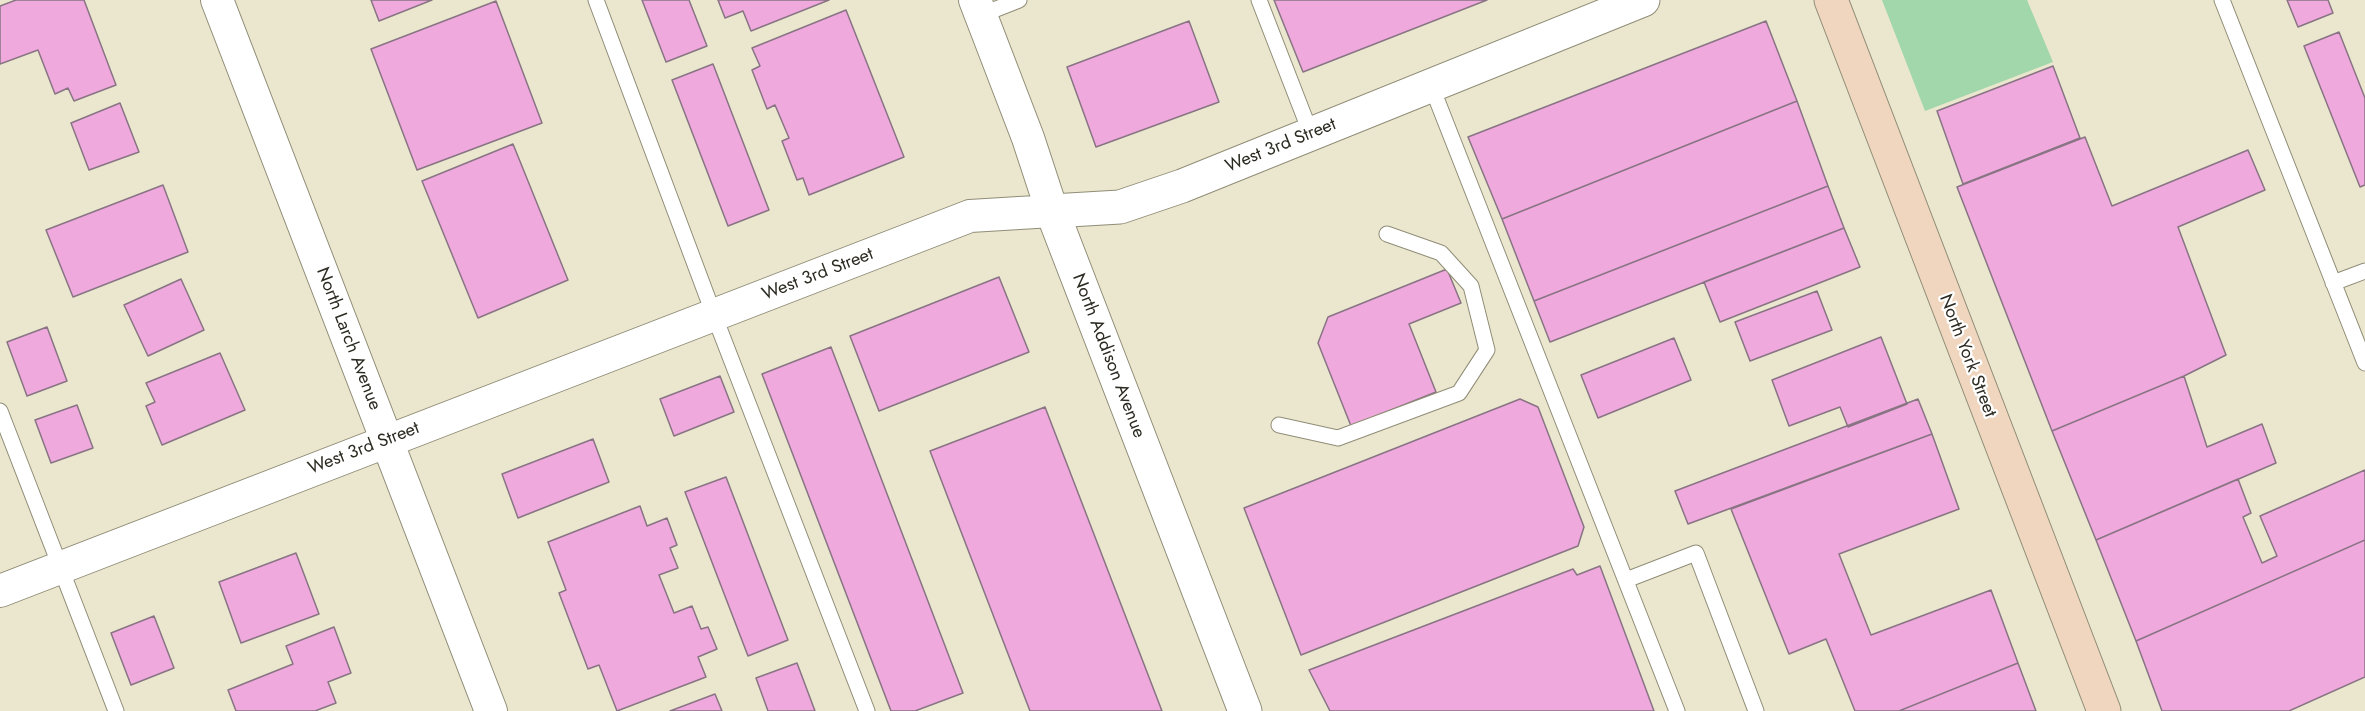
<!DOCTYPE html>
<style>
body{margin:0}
canvas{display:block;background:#ebe7cf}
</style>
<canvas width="2365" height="711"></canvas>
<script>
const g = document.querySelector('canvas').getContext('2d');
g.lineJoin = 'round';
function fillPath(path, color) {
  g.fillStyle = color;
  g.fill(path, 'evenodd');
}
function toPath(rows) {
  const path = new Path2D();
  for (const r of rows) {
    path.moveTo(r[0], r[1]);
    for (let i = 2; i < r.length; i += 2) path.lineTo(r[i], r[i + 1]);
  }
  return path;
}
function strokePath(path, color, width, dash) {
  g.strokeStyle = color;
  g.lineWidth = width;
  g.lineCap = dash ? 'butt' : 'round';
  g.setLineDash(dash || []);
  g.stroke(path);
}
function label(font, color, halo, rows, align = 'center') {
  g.font = font + ' Jost,sans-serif';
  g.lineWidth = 4.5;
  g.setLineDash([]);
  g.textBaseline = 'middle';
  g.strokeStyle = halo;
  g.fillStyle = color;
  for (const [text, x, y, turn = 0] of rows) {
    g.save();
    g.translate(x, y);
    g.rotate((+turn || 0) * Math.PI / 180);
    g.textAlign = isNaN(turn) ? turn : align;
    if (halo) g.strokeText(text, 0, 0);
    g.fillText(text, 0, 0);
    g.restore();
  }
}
fillPath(toPath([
 [1882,0,2027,0,2053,62,1925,111]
]), '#a2d6ab');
const building = toPath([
 [16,0,84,0,116,85,74,101,68,88,55,94,38,50,0,64,0,6,16,0],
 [371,0,432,0,379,21,371,0],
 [642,0,689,0,707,46,666,62,642,0],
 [718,0,829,0,751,31,743,11,725,18,718,0],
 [1274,0,1487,0,1303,72,1274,0],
 [2287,0,2328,0,2333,13,2298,27,2287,0],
 [496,1,542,123,417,170,371,49,496,1],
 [846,10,904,157,809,195,803,178,797,180,782,141,789,138,775,105,767,109,752,70,760,66,752,48,846,10],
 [1189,21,1219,102,1096,147,1067,67,1189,21],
 [1766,21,1797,101,1502,219,1468,137,1766,21],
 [2339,32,2365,98,2365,185,2360,187,2304,46,2339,32],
 [713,64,769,210,728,226,672,80,713,64],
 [2053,66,2080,138,1963,184,1937,111,2053,66],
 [1797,101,1828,186,1534,301,1502,219,1797,101],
 [120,103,139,152,89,170,71,123,120,103],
 [2085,137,2112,206,2248,150,2265,190,2178,227,2226,355,2184,376,2052,431,1957,187,2085,137],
 [513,144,568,280,478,318,422,181,513,144],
 [163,185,188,252,73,297,46,230,163,185],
 [1828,186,1844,228,1550,342,1534,301,1828,186],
 [1844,228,1860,267,1720,322,1704,282,1844,228],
 [1447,269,1461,303,1409,324,1436,392,1351,426,1318,343,1328,317,1447,269],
 [999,277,1029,352,879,411,850,336,999,277],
 [181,279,204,330,148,356,124,305,181,279],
 [1817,291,1832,330,1750,361,1735,322,1817,291],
 [47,327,67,381,27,396,7,342,47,327],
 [1881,337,1907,404,1848,427,1840,407,1789,426,1772,380,1881,337],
 [1674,338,1691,380,1598,418,1581,375,1674,338],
 [831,347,963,693,915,711,891,711,762,374,831,347],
 [220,353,245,410,162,445,146,406,155,402,146,383,220,353],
 [720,376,734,412,674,436,660,399,720,376],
 [2184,376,2207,447,2262,424,2276,463,2096,540,2052,431,2184,376],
 [1520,399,1538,407,1584,527,1578,546,1301,655,1244,508,1520,399],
 [1918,399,1932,434,1688,524,1675,491,1918,399],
 [77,405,93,448,51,463,35,420,77,405],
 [1045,407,1162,711,1030,711,930,451,1045,407],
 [1932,434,1959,509,1839,554,1871,635,1991,590,2018,663,1899,711,1855,711,1826,639,1789,654,1731,509,1932,434],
 [593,439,609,482,518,518,502,474,593,439],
 [2365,470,2365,540,2136,641,2096,540,2238,479,2251,513,2243,517,2262,563,2277,556,2260,516,2365,470],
 [726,477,788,640,748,656,685,492,726,477],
 [640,506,647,526,667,518,677,545,670,548,678,568,659,575,674,613,692,606,701,629,708,627,717,649,698,657,706,677,617,711,599,665,588,669,559,593,566,590,548,542,640,506],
 [2365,540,2365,677,2289,711,2162,711,2136,641,2365,540],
 [296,553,319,614,241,643,219,582,296,553],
 [1600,566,1654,711,1330,711,1309,670,1573,569,1577,575,1600,566],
 [154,616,174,668,131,685,111,633,154,616],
 [334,627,351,673,328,682,336,703,315,711,236,711,228,690,293,664,286,646,334,627],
 [797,663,815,711,768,711,756,678,797,663],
 [2018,663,2036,711,1899,711,2018,663],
 [715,694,722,711,670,711,715,694]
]);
fillPath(building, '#efa9dd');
strokePath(building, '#887483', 1.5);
const service = toPath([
 [596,0,714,315,867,711],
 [1259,0,1311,134],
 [2222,0,2365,363],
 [981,15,1019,0],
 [1431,85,1677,711],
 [2333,283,2365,271],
 [0,411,116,711],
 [1279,425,1338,438,1459,393,1487,350,1471,286,1441,253,1387,234],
 [1626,580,1696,553,1756,711]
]);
const minor = toPath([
 [217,0,491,711],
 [0,591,970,216,1052,211,1028,138,975,0]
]);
const tertiary = toPath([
 [1245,711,1052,211,1120,207,1182,186,1643,0]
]);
const secondary = toPath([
 [1831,0,2104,711]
]);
strokePath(service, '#908d77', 17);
strokePath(minor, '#908d77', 34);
strokePath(tertiary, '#908d77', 35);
strokePath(secondary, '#908d77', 35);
strokePath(service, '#fff', 15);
strokePath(minor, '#fff', 32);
strokePath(tertiary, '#fff', 33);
strokePath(secondary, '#f0d6bf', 33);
label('18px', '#2c2b22', '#fff', [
 ["West 3rd Street",1281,146,-22],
 ["West 3rd Street",818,275,-21],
 ["North Larch Avenue",348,339,69],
 ["North Addison Avenue",1108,356,69],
 ["North York Street",1967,356,69],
 ["West 3rd Street",364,449,-21]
]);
</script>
